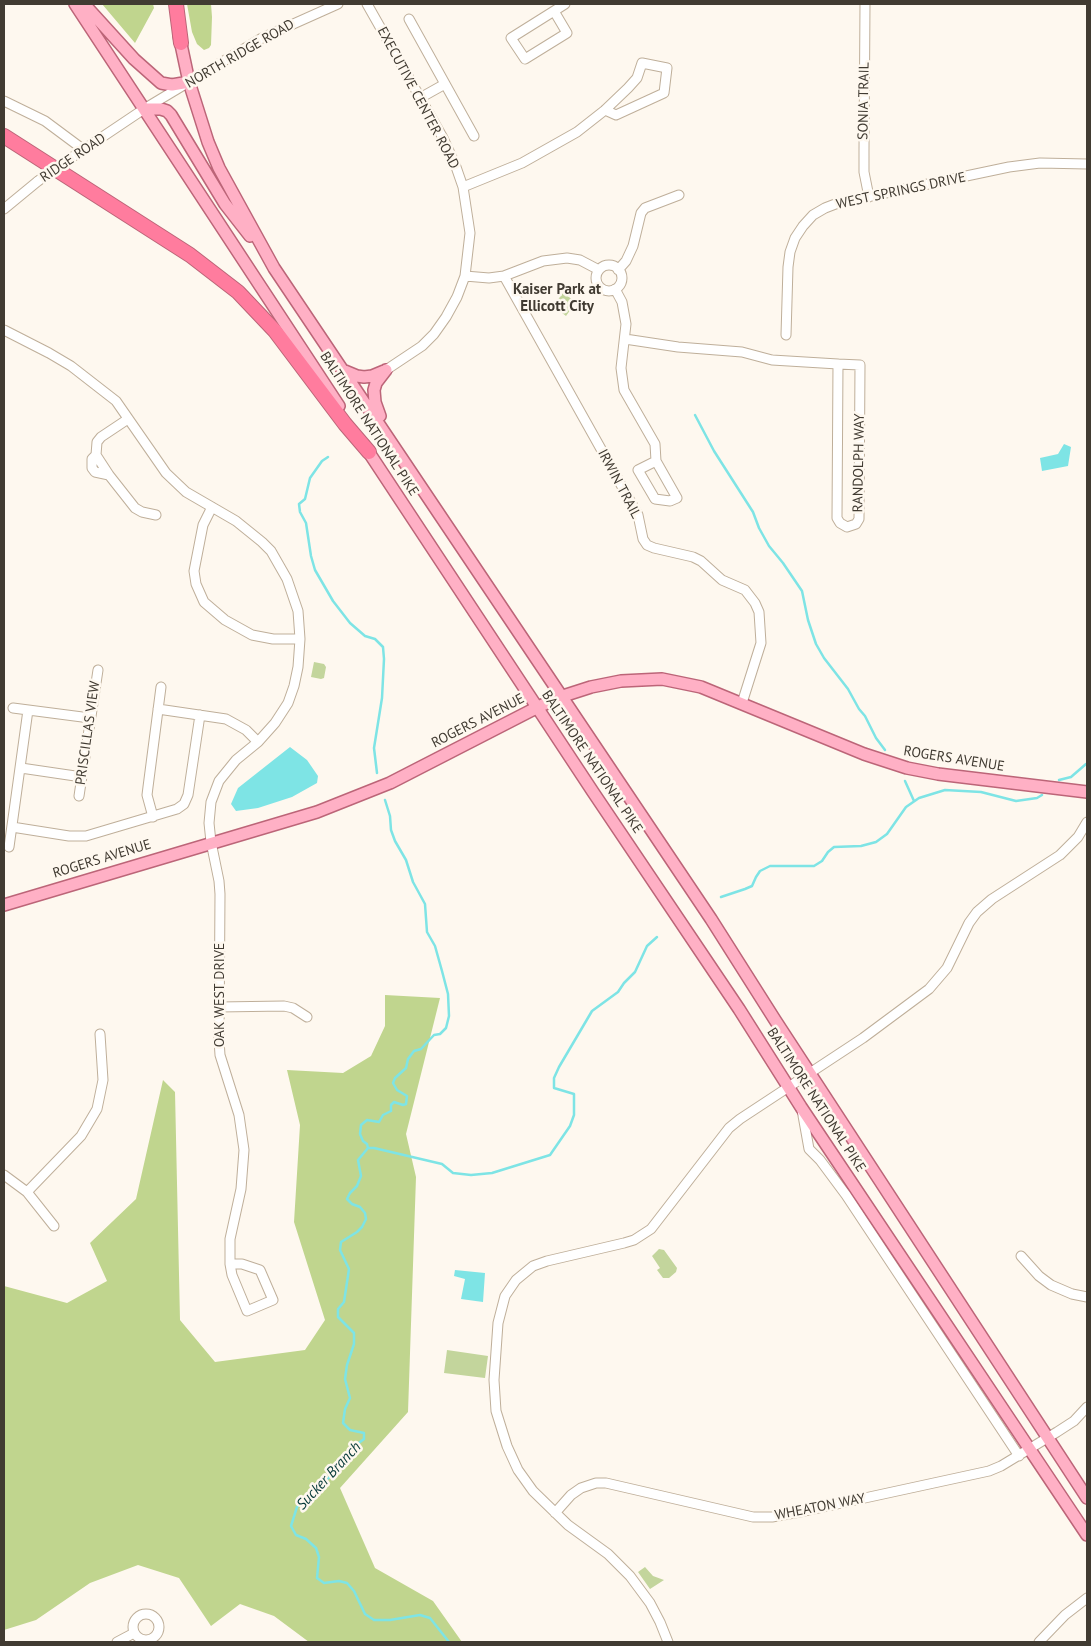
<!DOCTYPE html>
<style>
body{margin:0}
#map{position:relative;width:1091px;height:1646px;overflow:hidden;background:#fef8ef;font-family:"PT Sans",sans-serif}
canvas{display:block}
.frame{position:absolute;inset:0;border:5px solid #413b32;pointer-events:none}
</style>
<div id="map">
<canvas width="1091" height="1646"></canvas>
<div class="frame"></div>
</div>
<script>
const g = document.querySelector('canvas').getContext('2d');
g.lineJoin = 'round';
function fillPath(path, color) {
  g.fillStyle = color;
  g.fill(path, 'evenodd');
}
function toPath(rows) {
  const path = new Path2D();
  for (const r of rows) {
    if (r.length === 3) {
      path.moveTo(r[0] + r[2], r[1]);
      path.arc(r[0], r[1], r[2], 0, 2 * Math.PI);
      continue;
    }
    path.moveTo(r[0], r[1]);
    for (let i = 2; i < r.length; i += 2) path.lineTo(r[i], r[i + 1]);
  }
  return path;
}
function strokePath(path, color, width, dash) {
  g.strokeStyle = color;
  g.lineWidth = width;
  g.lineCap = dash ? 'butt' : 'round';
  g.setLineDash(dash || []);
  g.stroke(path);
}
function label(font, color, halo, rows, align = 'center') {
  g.font = font + ' "PT Sans",sans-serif';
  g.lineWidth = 5;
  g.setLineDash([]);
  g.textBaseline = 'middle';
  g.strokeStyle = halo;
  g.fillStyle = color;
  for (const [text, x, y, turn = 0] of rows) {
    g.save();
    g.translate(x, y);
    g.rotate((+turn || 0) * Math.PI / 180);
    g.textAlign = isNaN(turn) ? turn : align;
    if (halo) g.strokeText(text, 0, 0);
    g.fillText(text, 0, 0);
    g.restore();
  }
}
fillPath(toPath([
 [563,293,576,302,566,316,553,306],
 [314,662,324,664,326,667,324,678,321,679,311,677],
 [659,1249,664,1250,677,1268,676,1272,669,1278,663,1278,657,1270,660,1268,652,1256],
 [447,1350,488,1356,485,1378,444,1373],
 [645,1567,653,1576,664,1580,650,1589,638,1572]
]), '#c3d59c');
fillPath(toPath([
 [102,4,153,4,154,8,135,43],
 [187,4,211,4,212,17,211,45,209,48,204,50,197,44,192,32],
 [385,995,440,998,406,1134,416,1177,408,1412,340,1488,375,1568,433,1601,462,1642,309,1642,274,1616,240,1604,211,1626,179,1578,138,1565,90,1583,36,1620,4,1630,4,1286,67,1303,107,1281,90,1243,136,1199,163,1080,175,1092,180,1320,215,1362,305,1350,325,1320,294,1222,300,1125,287,1070,343,1073,371,1056,385,1026]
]), '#c0d58e');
fillPath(toPath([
 [1064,444,1071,447,1068,466,1042,471,1040,458,1058,454],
 [290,747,307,760,318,776,317,783,292,797,258,808,236,811,231,804,238,788],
 [455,1270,485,1273,483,1302,461,1299,465,1279,454,1276]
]), '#7ee4e5');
strokePath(toPath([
 [695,415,714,451,753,512,759,528,769,546,783,563,802,591,808,620,816,644,824,658,848,689,859,709,865,716,876,738,885,750],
 [328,457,322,461,310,478,305,499,299,504,300,512,306,523,311,556,315,570,333,601,350,623,365,636,375,639,383,647,384,659,382,698,374,748,377,773],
 [1059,780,1071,777,1086,764],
 [905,781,914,801],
 [721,897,745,889,752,886,756,877,760,871,770,866,814,866,822,861,828,852,834,847,861,846,876,842,887,834,906,807,919,798,945,790,981,792,1016,801,1037,798,1042,795],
 [368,1148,367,1144,363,1141,360,1134,361,1125,367,1120,379,1122,383,1115,391,1111,391,1105,394,1102,403,1105,406,1104,407,1096,397,1090,393,1083,395,1078,406,1068,408,1059,414,1051,421,1049,434,1035,440,1034,446,1028,449,1016,448,994,442,971,435,946,427,932,425,904,413,882,406,860,395,841,391,830,390,816,385,800],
 [449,1642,430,1618,420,1615,390,1620,374,1620,365,1614,354,1591,347,1583,339,1581,324,1583,317,1578,319,1557,316,1548,306,1539,296,1535,291,1526,297,1507,309,1494,331,1476,352,1448,364,1439,364,1433,350,1430,343,1423,345,1409,350,1398,345,1379,347,1365,354,1344,354,1333,338,1317,338,1309,344,1302,349,1269,340,1250,341,1242,357,1232,362,1227,366,1219,365,1213,360,1207,352,1204,347,1199,350,1193,357,1186,361,1176,358,1160,368,1148,374,1148,442,1164,453,1173,471,1175,492,1173,550,1155,570,1126,574,1115,574,1094,554,1088,554,1078,559,1067,592,1011,618,992,624,983,635,972,647,946,657,937]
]), '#7ee4e5', 2.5);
const minor = toPath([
 [367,4,443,138,455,164,463,187,470,233,465,276,457,297,446,317,434,334,422,346,386,370],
 [865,4,864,150,864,172,869,197],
 [554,11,567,33,525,59,511,38,554,11,565,4],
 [409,19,474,136],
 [420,98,445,84],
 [4,101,45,121,84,150],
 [71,158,144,109,262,38,338,4],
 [463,187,522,163,577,132,605,110,628,88,637,78,642,63,667,68,664,93,616,115,605,110],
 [4,209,38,181],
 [609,278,13],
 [618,270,626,261,633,246,641,213,645,208,679,195],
 [465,276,489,278,504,276,543,261,567,258,580,260,599,270],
 [504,276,638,515,643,539,647,545,654,548,693,557,701,561,722,580,745,590,755,603,759,612,761,643,742,703],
 [615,289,622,302,626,324,621,368,624,390,655,444,656,461,677,498,670,501,655,499,638,470,656,461],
 [4,330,49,353,71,366,116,401,166,473,186,492,236,521,262,542,271,551,287,579,298,611,300,639,298,667,294,686,288,703,275,723,258,742,236,760,219,781,211,802,209,823,211,842,219,881,220,894,219,1040,220,1055,239,1115,244,1150,241,1189,230,1239,230,1264,242,1264,260,1270,273,1300,247,1311,232,1275,230,1264],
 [786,335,788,267,790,252,795,238,803,226,813,215,825,208,838,203,1009,167,1040,163,1087,164],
 [625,339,678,347,742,352,772,360,838,364,837,518,840,523,847,527,856,524,859,519,860,365,838,364],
 [128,419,101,437,97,442,96,455,109,475,135,508,142,512,156,515],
 [96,455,92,459,92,468,95,472,109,475],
 [212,507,203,525,194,571,196,584,204,602,225,620,252,635,273,639,300,639],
 [13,708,90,718],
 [158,709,226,719,246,730,258,742],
 [21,768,82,777],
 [79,796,98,670],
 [153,817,147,795,148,787,161,687],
 [12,827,69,836,86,836,177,809,184,804,188,795,200,715],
 [9,847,28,710],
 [219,1007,284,1006,293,1008,307,1017],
 [802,1110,809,1149,820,1160,846,1195,1019,1456],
 [4,1175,27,1192,54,1226],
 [27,1192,81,1136,97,1109,103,1080,100,1034],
 [1021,1256,1039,1276,1051,1285,1072,1294,1087,1297],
 [555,1513,571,1495,581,1488,596,1483,606,1483,753,1517,772,1517,805,1511,989,1471,1001,1466,1057,1432,1074,1421,1087,1407],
 [146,1627,13],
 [117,1642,134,1633],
 [668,1642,660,1622,650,1603,630,1576,608,1554,568,1525,533,1491,518,1470,507,1446,496,1411,494,1380,498,1323,505,1296,516,1280,533,1266,547,1261,624,1243,634,1240,651,1229,729,1128,740,1119,863,1038,929,989,947,968,969,923,977,912,992,899,1060,855,1078,837,1087,822],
 [1039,1642,1065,1615,1087,1598]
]);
const major = toPath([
 [75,4,339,406],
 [84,4,134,59,161,83,172,85,189,82],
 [179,35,189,82,208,142,219,168,274,268,711,919,775,1020,1087,1498],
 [144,109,161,109,167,111,171,115,225,204,250,236],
 [345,371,357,376,364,377,372,376,384,371],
 [380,416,375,402,374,390,376,383,386,370],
 [364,445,593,792,739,1009,801,1107,1087,1535],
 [4,905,317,812,390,783,538,707,563,696,591,687,621,681,662,679,701,687,864,754,907,768,938,774,1087,792]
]);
const highway = toPath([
 [176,4,181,43],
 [4,136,190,255,238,292,275,331,345,424,369,452]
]);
strokePath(minor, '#bfaf9a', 11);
strokePath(major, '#bc6578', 14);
strokePath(highway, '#bc6578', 16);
strokePath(minor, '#fff', 9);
strokePath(major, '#ffb0c5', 11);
strokePath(highway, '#ff7c9e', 14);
const minorBridge = toPath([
 [38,181,71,158]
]);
strokePath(minorBridge, '#bfaf9a', 11, []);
strokePath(minorBridge, '#fff', 9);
label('14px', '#413b32', '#fef8ef', [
 ["NORTH RIDGE ROAD",240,54,-30],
 ["EXECUTIVE CENTER ROAD",418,98,62],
 ["SONIA TRAIL",864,101,-89],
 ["RIDGE ROAD",73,158,-34],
 ["WEST SPRINGS DRIVE",901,191,-12],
 ["BALTIMORE NATIONAL PIKE",369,424,57],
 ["RANDOLPH WAY",859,463,-89],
 ["IRWIN TRAIL",619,484,62],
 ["ROGERS AVENUE",478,721,-27],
 ["PRISCILLAS VIEW",88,733,-82],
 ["ROGERS AVENUE",954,759,9],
 ["BALTIMORE NATIONAL PIKE",592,762,56],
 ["ROGERS AVENUE",102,859,-17],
 ["OAK WEST DRIVE",220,995,-90],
 ["BALTIMORE NATIONAL PIKE",816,1100,57],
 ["WHEATON WAY",820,1507,-11]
]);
label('bold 15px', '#413b32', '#fef8ef', [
 ["Kaiser Park at",557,290],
 ["Ellicott City",557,307]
]);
label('italic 15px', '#043838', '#fef8ef', [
 ["Sucker Branch",329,1476,-47]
]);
</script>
